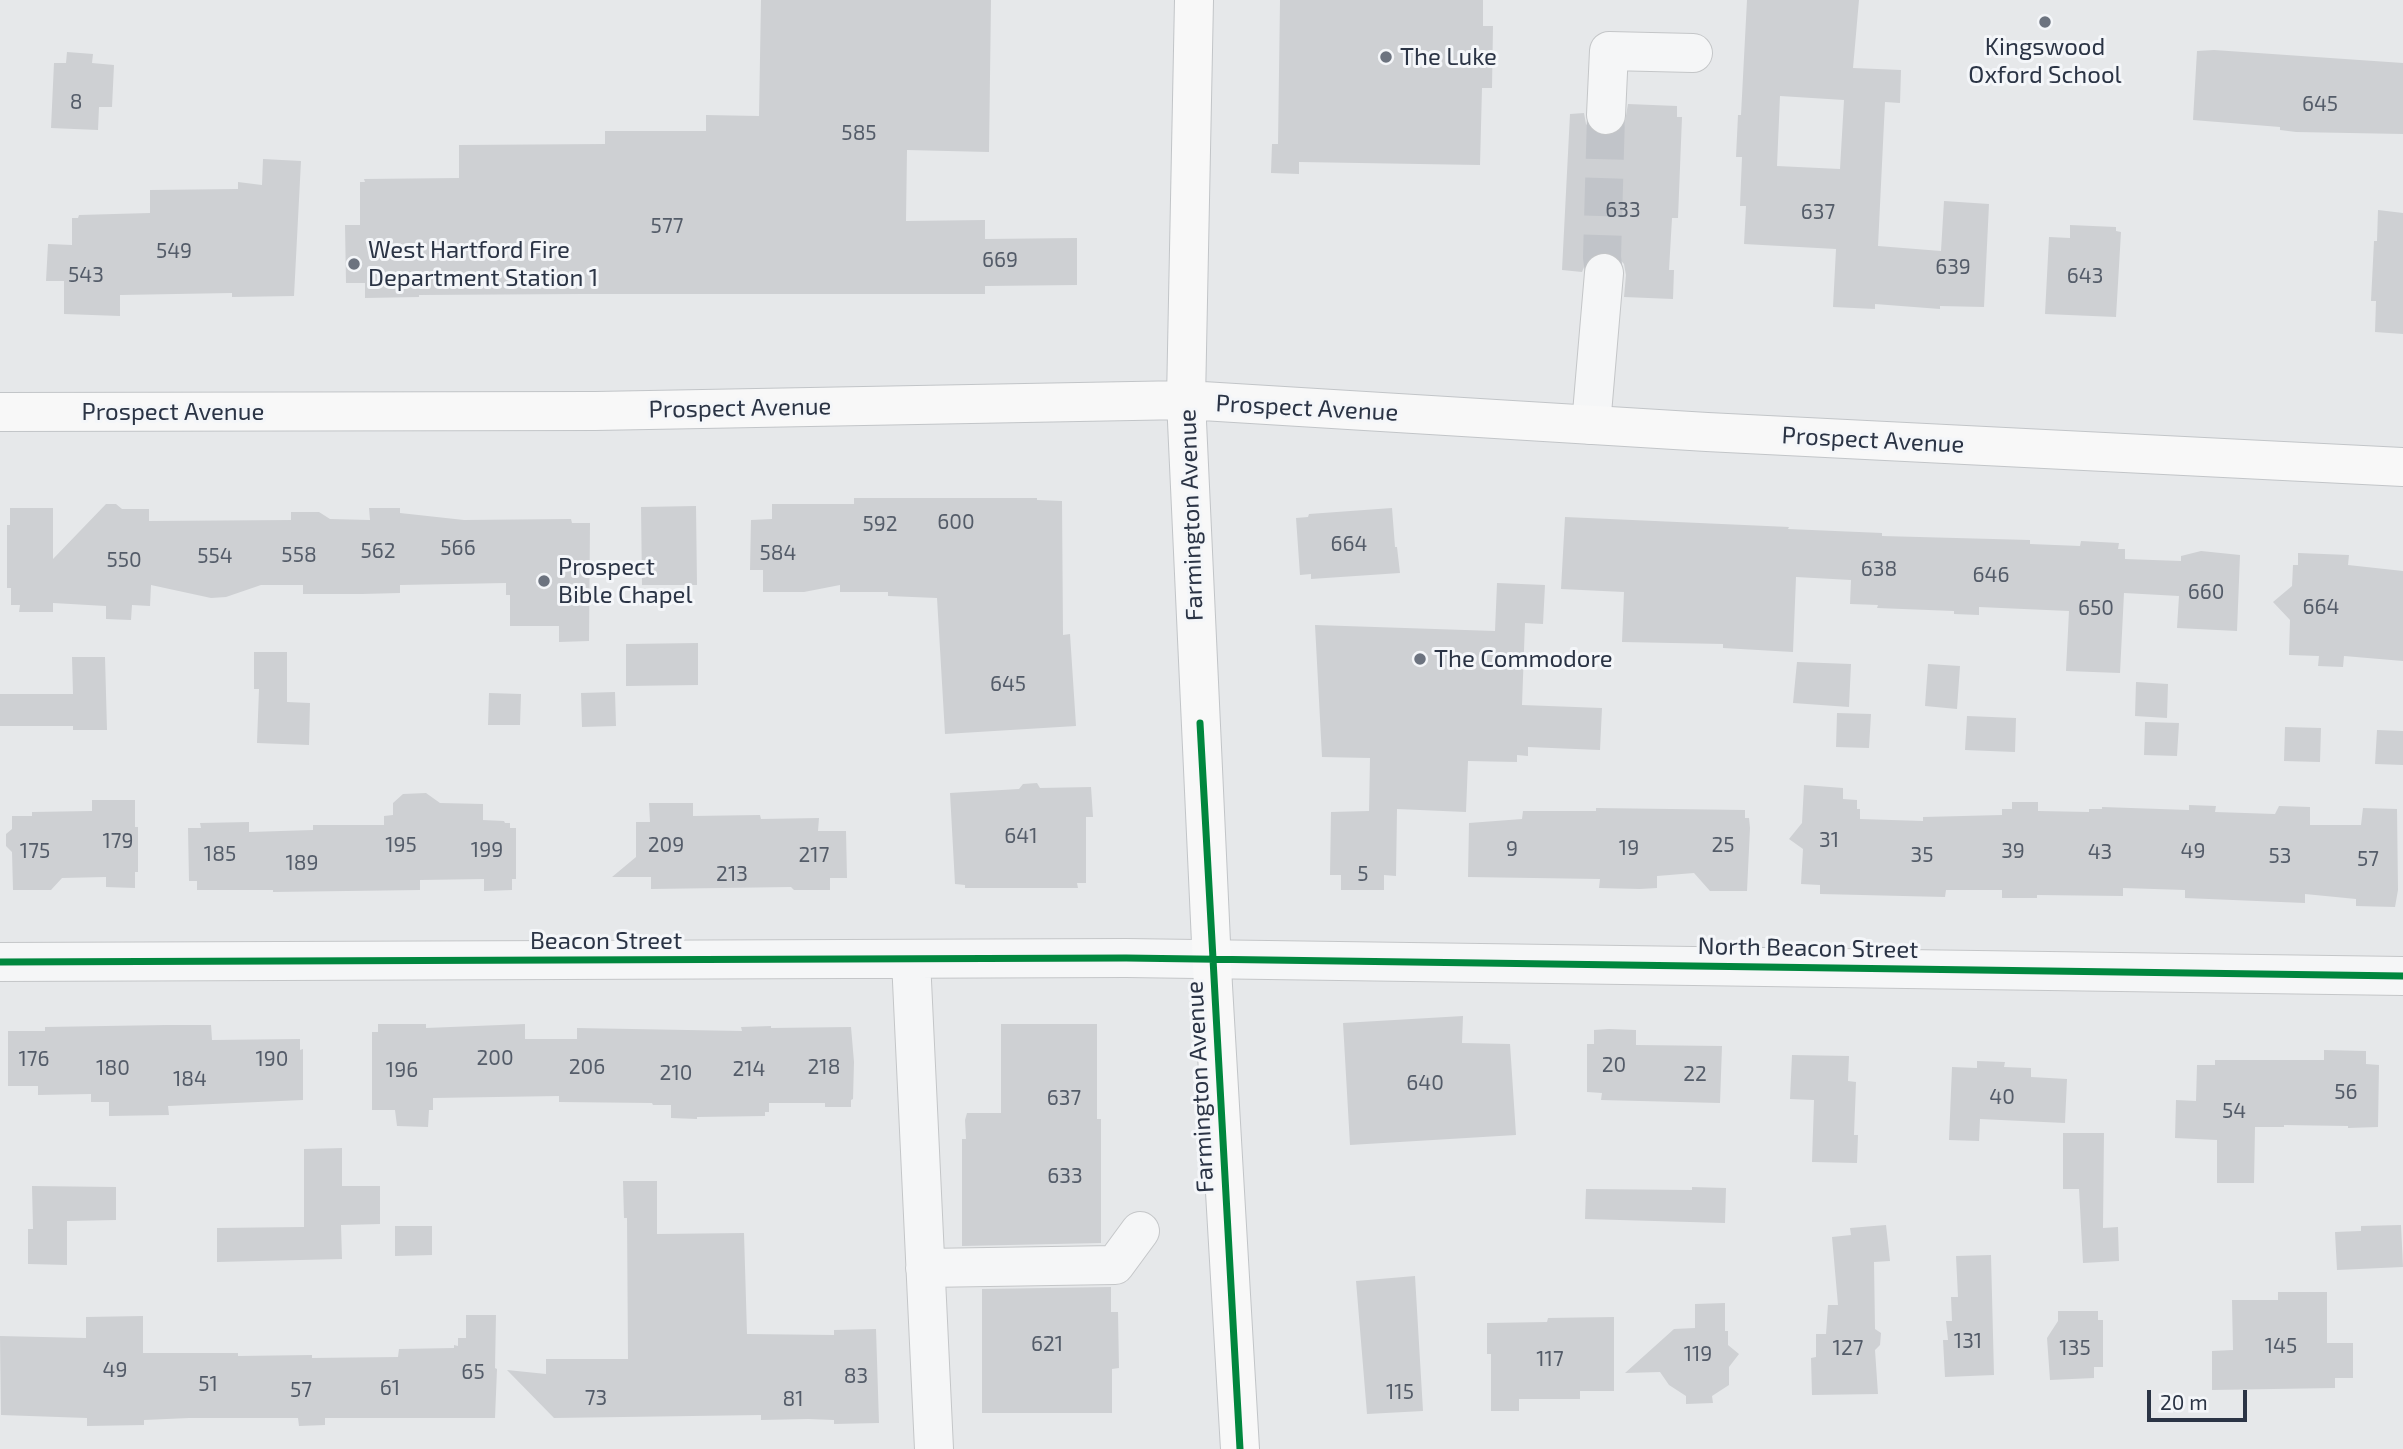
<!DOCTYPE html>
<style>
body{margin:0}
#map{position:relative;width:2403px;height:1449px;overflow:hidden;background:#e6e8ea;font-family:"Exo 2",sans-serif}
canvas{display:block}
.scale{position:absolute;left:2147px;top:1390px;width:100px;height:32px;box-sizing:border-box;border:4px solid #2b3445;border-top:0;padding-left:9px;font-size:21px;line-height:24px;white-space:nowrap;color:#2b3445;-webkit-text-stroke:5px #f4f6f9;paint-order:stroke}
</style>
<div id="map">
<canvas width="2403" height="1449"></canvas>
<div class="scale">20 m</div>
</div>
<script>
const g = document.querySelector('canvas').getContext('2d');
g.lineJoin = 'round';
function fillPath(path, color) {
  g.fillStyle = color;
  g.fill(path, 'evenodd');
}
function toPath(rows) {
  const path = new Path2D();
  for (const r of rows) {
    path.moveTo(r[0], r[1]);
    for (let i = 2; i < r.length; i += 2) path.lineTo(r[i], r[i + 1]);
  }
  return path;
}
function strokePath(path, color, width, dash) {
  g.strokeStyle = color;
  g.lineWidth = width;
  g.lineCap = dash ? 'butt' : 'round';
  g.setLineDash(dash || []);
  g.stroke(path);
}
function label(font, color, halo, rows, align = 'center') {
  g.font = font + ' "Exo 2",sans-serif';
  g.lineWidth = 6;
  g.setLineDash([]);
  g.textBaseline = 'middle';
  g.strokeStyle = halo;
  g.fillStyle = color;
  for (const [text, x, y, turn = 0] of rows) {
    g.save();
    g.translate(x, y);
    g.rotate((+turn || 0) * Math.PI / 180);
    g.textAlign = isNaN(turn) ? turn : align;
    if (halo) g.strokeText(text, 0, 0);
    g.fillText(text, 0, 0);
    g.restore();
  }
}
fillPath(toPath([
 [761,0,991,0,989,152,907,150,906,221,985,220,985,239,1077,238,1077,285,985,286,985,294,581,294,419,295,419,297,365,298,365,283,346,283,345,225,360,225,360,182,365,182,364,179,459,178,459,145,605,144,605,131,706,131,706,115,759,116],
 [1280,0,1483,0,1483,26,1493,26,1492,88,1482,88,1480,165,1299,162,1299,174,1271,173,1272,144,1278,144],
 [1747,0,1859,0,1853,68,1901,70,1900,103,1885,102,1878,246,1941,251,1944,201,1989,204,1984,307,1940,306,1940,309,1875,304,1875,309,1833,307,1836,249,1744,244,1746,206,1740,206,1742,157,1736,157,1738,115,1741,115],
 [1780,96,1844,100,1840,169,1777,166],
 [2214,50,2403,63,2403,134,2296,132,2280,130,2280,127,2193,120,2197,51],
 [67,52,93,54,92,63,114,65,112,107,99,107,98,130,51,128,54,63,66,63],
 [1628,104,1677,106,1677,117,1682,117,1678,218,1672,218,1669,270,1674,270,1673,299,1624,297,1626,275,1624,264,1617,256,1607,251,1595,253,1587,260,1582,272,1562,270,1570,114,1584,113,1586,124,1594,133,1606,137,1617,134,1624,127],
 [263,159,301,161,294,296,232,297,232,293,120,295,120,316,64,314,64,281,46,281,48,244,72,245,72,218,78,218,79,215,150,213,150,190,238,189,238,182,262,185],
 [2378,210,2403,213,2403,334,2375,332,2376,301,2371,301,2374,241,2377,241],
 [2070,225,2116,227,2116,231,2121,232,2116,317,2045,314,2049,237,2070,238],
 [854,498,1037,498,1037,500,1062,501,1063,635,1070,634,1076,726,945,734,937,598,888,596,888,592,840,592,840,585,804,592,763,592,763,570,750,570,751,520,772,519,772,504,854,504],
 [106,504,116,504,122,509,149,509,149,521,291,520,291,512,319,512,330,519,370,520,369,508,400,508,400,513,464,520,571,519,572,523,590,523,589,641,559,642,559,626,510,626,510,595,506,595,506,583,400,585,400,593,362,594,303,594,303,585,261,585,226,597,211,598,151,585,150,606,132,605,131,620,106,619,106,606,53,603,53,612,19,612,20,605,11,605,11,588,7,588,7,525,10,525,10,508,53,508,53,559],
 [696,506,697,585,642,585,641,507],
 [1392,508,1395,547,1397,547,1400,573,1311,579,1311,574,1300,575,1296,518,1308,517,1309,514],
 [1565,517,1789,527,1788,529,1882,533,1882,536,2030,540,2030,544,2080,546,2081,541,2119,543,2118,549,2125,549,2125,559,2181,561,2181,556,2201,551,2240,555,2237,631,2177,628,2179,596,2124,593,2120,673,2066,671,2069,611,1979,607,1979,615,1954,614,1954,611,1877,608,1878,605,1850,604,1851,580,1796,577,1793,652,1723,648,1723,644,1622,642,1624,592,1561,589],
 [2298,553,2349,555,2348,565,2403,571,2403,661,2344,656,2343,667,2318,666,2319,656,2289,655,2290,620,2273,602,2292,586,2293,565,2298,565],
 [1497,583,1545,585,1543,624,1525,623,1522,705,1602,708,1600,750,1528,747,1528,756,1517,755,1517,762,1468,761,1466,812,1397,809,1396,876,1384,875,1384,890,1341,890,1341,875,1330,875,1331,812,1369,811,1370,758,1322,757,1315,625,1495,631],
 [698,643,698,685,626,686,626,644],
 [254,652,287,652,287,702,310,703,309,745,257,743,259,689,254,689],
 [72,657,105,657,107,730,73,730,73,726,0,726,0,694,73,694],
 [1797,662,1851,664,1849,707,1793,703],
 [1928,664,1960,666,1957,709,1925,706],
 [2136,682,2168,684,2167,718,2135,716],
 [615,692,616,726,582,727,581,693],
 [489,693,521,694,520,725,488,725],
 [1837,713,1871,714,1869,748,1836,747],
 [1967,716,2016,718,2015,752,1965,750],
 [2145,722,2179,723,2177,756,2144,755],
 [2285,727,2321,728,2320,762,2284,761],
 [2377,730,2403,731,2403,765,2375,764],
 [1037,783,1040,788,1091,787,1093,817,1086,817,1086,883,1077,883,1078,888,965,888,965,885,955,884,950,793,1019,789,1023,784],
 [1804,785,1843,788,1843,799,1857,800,1857,809,1860,809,1860,819,1923,821,1923,817,2002,815,2002,809,2012,809,2012,802,2038,802,2038,811,2089,812,2089,809,2102,809,2102,807,2189,810,2189,805,2216,806,2215,812,2275,814,2279,806,2310,807,2310,825,2361,825,2363,808,2397,809,2398,890,2395,907,2356,906,2356,899,2305,894,2305,903,2185,898,2185,890,2123,888,2123,896,2037,895,2037,898,2002,898,2002,890,1946,890,1945,897,1820,894,1820,885,1801,884,1803,849,1789,839,1802,823],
 [426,793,440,803,483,804,483,820,504,821,505,823,510,823,510,828,516,828,516,879,512,879,512,890,484,891,484,879,420,880,420,890,273,892,273,890,197,890,197,881,189,881,188,828,201,828,200,823,249,822,249,832,313,830,313,825,384,825,384,816,393,815,393,803,403,794],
 [92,800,135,800,135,827,138,827,138,872,135,872,135,888,106,887,106,877,62,878,51,890,13,890,12,852,6,846,6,834,12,829,12,816,32,816,32,812,92,811],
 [649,803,693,803,693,816,760,815,761,819,819,818,818,831,846,831,847,878,830,878,830,890,794,890,791,887,651,889,651,877,612,877,636,857,636,822,650,822],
 [1596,808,1745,810,1745,818,1749,818,1750,828,1747,891,1710,891,1694,873,1657,876,1657,888,1640,889,1599,888,1600,879,1468,877,1469,823,1522,819,1523,811,1596,811],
 [1463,1016,1462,1043,1510,1044,1516,1135,1350,1145,1343,1023],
 [378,1024,426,1024,426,1028,525,1024,525,1039,577,1039,577,1028,742,1031,741,1027,771,1026,771,1028,851,1027,854,1062,853,1099,851,1100,851,1107,825,1107,825,1103,769,1103,769,1112,765,1112,765,1116,697,1117,697,1119,671,1118,671,1105,653,1105,652,1103,559,1102,559,1096,433,1098,433,1110,429,1110,428,1127,397,1126,395,1110,372,1110,372,1032,378,1032],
 [1001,1024,1097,1024,1097,1119,1101,1119,1101,1243,962,1246,962,1139,966,1139,965,1120,967,1113,1001,1113],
 [166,1025,211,1025,212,1040,300,1039,300,1050,303,1049,303,1100,168,1106,169,1115,109,1116,109,1102,91,1102,91,1094,38,1095,38,1086,8,1086,8,1031,45,1031,45,1027],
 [1609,1029,1636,1030,1636,1045,1722,1046,1720,1103,1601,1100,1602,1093,1587,1092,1587,1044,1594,1044,1594,1030],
 [2324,1050,2366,1051,2366,1064,2379,1065,2378,1127,2348,1128,2348,1126,2284,1125,2284,1127,2255,1127,2254,1183,2217,1183,2217,1140,2175,1138,2176,1100,2196,1101,2197,1065,2215,1065,2215,1060,2324,1060],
 [1792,1055,1849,1056,1848,1081,1856,1082,1854,1135,1858,1135,1857,1163,1812,1162,1814,1100,1790,1099],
 [1977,1061,2005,1062,2004,1067,2031,1068,2031,1077,2067,1079,2065,1123,1980,1119,1979,1141,1949,1140,1952,1067,1977,1068],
 [2063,1133,2104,1133,2103,1228,2118,1227,2119,1261,2083,1263,2079,1189,2063,1189],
 [342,1148,342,1186,380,1186,380,1224,341,1225,342,1259,217,1262,217,1228,304,1227,304,1149],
 [623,1181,657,1181,657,1234,744,1233,747,1334,834,1335,834,1330,876,1329,879,1423,834,1424,834,1420,808,1419,761,1420,761,1415,554,1418,507,1370,546,1374,546,1359,628,1359,627,1218,624,1218],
 [32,1186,116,1187,116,1220,67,1221,67,1265,28,1264,28,1229,33,1229],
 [1692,1187,1726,1188,1725,1223,1585,1219,1586,1189,1692,1190],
 [1886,1225,1890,1261,1874,1262,1875,1329,1881,1333,1880,1345,1875,1350,1878,1394,1812,1395,1811,1358,1816,1357,1816,1334,1826,1334,1828,1305,1838,1305,1832,1237,1851,1235,1850,1228],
 [2401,1225,2403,1267,2337,1270,2335,1232,2361,1231,2361,1226],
 [395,1226,432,1226,432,1255,395,1256],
 [1991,1255,1994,1375,1945,1377,1943,1340,1948,1340,1946,1321,1952,1321,1951,1297,1958,1297,1956,1256],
 [1415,1276,1423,1411,1367,1414,1356,1281],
 [1111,1287,1111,1312,1118,1312,1119,1368,1112,1369,1112,1413,982,1413,982,1289],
 [2278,1292,2327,1292,2327,1343,2353,1343,2353,1378,2335,1378,2335,1388,2212,1390,2212,1351,2233,1350,2232,1300,2278,1300],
 [1725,1303,1725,1331,1728,1331,1728,1345,1739,1354,1729,1367,1729,1385,1712,1396,1713,1403,1686,1404,1686,1396,1669,1385,1660,1372,1625,1373,1674,1329,1695,1328,1695,1304],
 [2058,1311,2098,1311,2098,1320,2103,1320,2103,1367,2094,1367,2094,1378,2050,1380,2047,1338,2058,1321],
 [466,1315,496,1315,495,1368,497,1369,495,1418,325,1418,325,1425,299,1426,298,1418,189,1418,144,1420,144,1425,87,1426,87,1418,1,1415,0,1336,86,1338,86,1317,143,1316,143,1353,238,1353,238,1356,312,1355,312,1358,398,1357,399,1349,454,1348,454,1345,458,1346,458,1338,466,1338],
 [1614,1317,1614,1391,1580,1391,1580,1399,1519,1399,1519,1411,1491,1411,1491,1354,1487,1354,1487,1323,1547,1322,1548,1318]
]), '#ced0d3');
strokePath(toPath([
 [1604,273,1602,257,1606,115]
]), '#c1c4c9', 38, [38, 19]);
const minor = toPath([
 [1606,115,1609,51,1693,53],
 [1591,425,1604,273],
 [911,960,934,1449],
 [0,962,1126,958,2403,976],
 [925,1268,1115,1265,1140,1231]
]);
const major = toPath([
 [1194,0,1186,400,1213,986,1240,1449],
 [0,412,595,411,1186,400,1707,432,2403,467]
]);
strokePath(minor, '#c4c6c8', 40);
strokePath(major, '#c2c5c8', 40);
strokePath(minor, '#f5f6f7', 38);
strokePath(major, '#f8f8f8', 38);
strokePath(toPath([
 [1200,723,1240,1449],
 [0,962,1126,958,2403,976]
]), '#00873e', 7);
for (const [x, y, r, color] of [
 [2045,22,7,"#6c737f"],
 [1386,57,7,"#6c737f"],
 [354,264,7,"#6c737f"],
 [544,581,7,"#6c737f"],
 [1420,659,7,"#6c737f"]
]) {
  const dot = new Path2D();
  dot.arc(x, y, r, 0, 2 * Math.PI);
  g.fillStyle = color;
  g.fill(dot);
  strokePath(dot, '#f4f6f9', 2.5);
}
label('21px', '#545c69', null, [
 ["8",76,102],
 ["645",2320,104],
 ["585",859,133],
 ["633",1623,210],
 ["637",1818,212],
 ["577",667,226],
 ["549",174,251],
 ["669",1000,260],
 ["639",1953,267],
 ["543",86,275],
 ["643",2085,276],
 ["600",956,522],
 ["592",880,524],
 ["664",1349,544],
 ["566",458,548],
 ["562",378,551],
 ["584",778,553],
 ["558",299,555],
 ["554",215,556],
 ["550",124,560],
 ["638",1879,569],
 ["646",1991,575],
 ["660",2206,592],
 ["664",2321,607],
 ["650",2096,608],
 ["645",1008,684],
 ["641",1021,836],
 ["31",1829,840],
 ["179",118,841],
 ["195",401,845],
 ["209",666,845],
 ["25",1723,845],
 ["19",1629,848],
 ["9",1512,849],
 ["199",487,850],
 ["175",35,851],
 ["39",2013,851],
 ["49",2193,851],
 ["43",2100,852],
 ["185",220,854],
 ["217",814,855],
 ["35",1922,855],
 ["53",2280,856],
 ["57",2368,859],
 ["189",302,863],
 ["213",732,874],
 ["5",1363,874],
 ["200",495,1058],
 ["176",34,1059],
 ["190",272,1059],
 ["20",1614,1065],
 ["206",587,1067],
 ["218",824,1067],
 ["180",113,1068],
 ["214",749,1069],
 ["196",402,1070],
 ["210",676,1073],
 ["22",1695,1074],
 ["184",190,1079],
 ["640",1425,1083],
 ["56",2346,1092],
 ["40",2002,1097],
 ["637",1064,1098],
 ["54",2234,1111],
 ["633",1065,1176],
 ["131",1968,1341],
 ["621",1047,1344],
 ["145",2281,1346],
 ["127",1848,1348],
 ["135",2075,1348],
 ["119",1698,1354],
 ["117",1550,1359],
 ["49",115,1370],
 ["65",473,1372],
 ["83",856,1376],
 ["51",208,1384],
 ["61",390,1388],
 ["57",301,1390],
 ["115",1400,1392],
 ["73",596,1398],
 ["81",793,1399]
]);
label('24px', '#2b3445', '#f4f6f9', [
 ["Kingswood",2045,47,"center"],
 ["Oxford School",2045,75,"center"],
 ["The Luke",1400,57],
 ["West Hartford Fire",368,250],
 ["Department Station 1",368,278],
 ["Prospect",558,567],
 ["Bible Chapel",558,595],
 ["The Commodore",1434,659]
], 'left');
label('24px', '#2b3445', '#f4f6f9', [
 ["Prospect Avenue",740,408,-1],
 ["Prospect Avenue",1307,408,3],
 ["Prospect Avenue",173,412],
 ["Prospect Avenue",1873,440,3],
 ["Farmington Avenue",1191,515,-92],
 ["Beacon Street",606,941],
 ["North Beacon Street",1808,948,1],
 ["Farmington Avenue",1200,1087,-93]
]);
</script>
